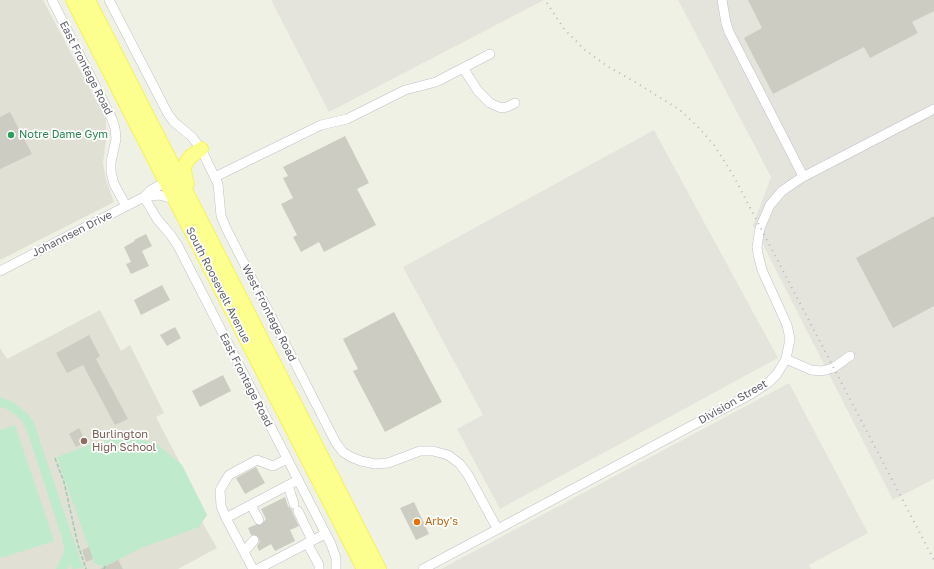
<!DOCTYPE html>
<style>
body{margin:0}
canvas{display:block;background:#f0f1e5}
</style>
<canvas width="934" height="569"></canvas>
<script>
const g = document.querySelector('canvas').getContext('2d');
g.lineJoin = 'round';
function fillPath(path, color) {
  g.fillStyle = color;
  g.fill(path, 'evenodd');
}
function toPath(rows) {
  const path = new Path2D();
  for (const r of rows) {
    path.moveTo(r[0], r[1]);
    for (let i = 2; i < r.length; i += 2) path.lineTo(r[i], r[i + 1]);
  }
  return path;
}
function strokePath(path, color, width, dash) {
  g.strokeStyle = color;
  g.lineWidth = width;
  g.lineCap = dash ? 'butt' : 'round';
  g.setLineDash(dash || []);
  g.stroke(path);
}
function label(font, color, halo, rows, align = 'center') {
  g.font = font + ' "Golos Text",sans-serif';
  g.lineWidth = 3.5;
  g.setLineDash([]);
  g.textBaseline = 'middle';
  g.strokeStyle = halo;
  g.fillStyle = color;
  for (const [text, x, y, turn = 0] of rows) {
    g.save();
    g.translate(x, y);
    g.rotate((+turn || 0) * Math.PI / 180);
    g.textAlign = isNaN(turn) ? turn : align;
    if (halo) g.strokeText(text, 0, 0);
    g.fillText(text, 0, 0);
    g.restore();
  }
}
fillPath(toPath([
 [271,0,544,0,329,112],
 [678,0,934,0,934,479,893,500,753,225,771,177],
 [654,130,778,358,500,509,457,429,483,415,403,267],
 [789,383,868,533,809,565,811,569,441,569]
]), '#e4e4dd');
fillPath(toPath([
 [0,0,43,0,106,119,106,141,103,163,106,180,114,202,0,260],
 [100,310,121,351,130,345,164,413,156,417,207,515,202,522,217,548,178,569,0,569,0,348,7,359]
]), '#e0e1d4');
fillPath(toPath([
 [0,397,13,402,29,415,34,423,83,568,72,569,70,564,67,569,56,569,63,555,64,548,62,538,27,430,22,421,16,415,5,408,0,407],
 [15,425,54,541,1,558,0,554,0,430],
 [119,438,138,439,156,443,182,465,207,515,199,527,141,548,104,567,94,563,57,457,86,446]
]), '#c0eacc');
fillPath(toPath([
 [748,0,934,0,934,11,912,22,918,33,870,58,864,47,773,94,744,38,762,28],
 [10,112,32,154,0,169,0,117],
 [345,136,369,183,357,189,376,225,324,252,319,242,301,252,293,237,297,235,281,204,293,198,283,178,288,176,283,167],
 [934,216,934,306,893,328,856,258],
 [146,234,152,246,142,251,149,266,131,274,126,264,131,262,124,247,135,241,134,240],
 [162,285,170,300,141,315,134,300],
 [394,312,442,402,385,432,353,371,358,369,343,339],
 [175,327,181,338,167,346,160,335],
 [89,335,100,356,96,359,128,419,115,425,83,365,67,373,56,353],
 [223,375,231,391,200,407,192,391],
 [79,428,86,442,76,447,69,434],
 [256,467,265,483,245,494,236,478],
 [285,497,288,506,292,510,293,514,299,526,290,530,295,541,275,551,271,544,259,551,257,546,260,541,259,538,255,534,251,535,248,528,255,525,258,526,262,525,266,519,261,509],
 [414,502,429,534,416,540,400,508],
 [89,547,93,559,86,562,82,550],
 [118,560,123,569,100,569]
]), '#ccccc2');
strokePath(toPath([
 [254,540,261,532,262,527,259,520]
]), '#cbccc6', 9, [9, 4.5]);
const minor = toPath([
 [52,0,112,119,115,128,116,139,111,162,111,172,114,184,126,206],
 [109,0,168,114,174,122,192,137,201,149,218,184,221,216,227,230,336,443,343,452,351,457,361,461,375,464,388,463,420,451,433,451,448,455,460,464,468,475,497,528],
 [722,0,726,23,729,32,803,176],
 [463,68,478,91,490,103,501,108,507,107,515,103],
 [215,177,321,125,347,119,405,90,436,82,490,54],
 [144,197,157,219,170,234,178,246,331,544,336,558,336,569],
 [144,197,151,190,166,182],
 [0,271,144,197,159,195,174,199],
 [786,359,811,370,822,371,833,368,850,356],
 [288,485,294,504],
 [251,505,259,520],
 [298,511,312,540],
 [226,518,221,506,220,490,229,475,257,460,273,466,287,459],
 [307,543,319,565,319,569],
 [244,552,254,540],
 [253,569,226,518,298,480],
 [258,569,325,534],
 [423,569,751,394,769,382,777,374,786,359,790,339,787,325,762,270,758,254,757,247,760,228,770,205,782,191,801,178,934,109]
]);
const highway = toPath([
 [73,0,364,569],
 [88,0,379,569],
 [187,184,185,176,184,166,190,157,201,149]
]);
strokePath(minor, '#bfc0c7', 10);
strokePath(highway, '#f6ee00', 15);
strokePath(toPath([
 [55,458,64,482,78,545,86,569],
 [104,569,105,566]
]), '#98cbb5', 1.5, [4, 2]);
strokePath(minor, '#fff', 9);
strokePath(highway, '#fcff8e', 14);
strokePath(toPath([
 [547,3,564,29,585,50,607,66,635,82,680,110,699,128,714,145,733,175,934,560]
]), '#b8b8ba', 2, [1, 5]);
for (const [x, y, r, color] of [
 [11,135,4,"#2e9e5b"],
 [84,441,4,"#8d6e63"],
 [417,522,4,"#e8710a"]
]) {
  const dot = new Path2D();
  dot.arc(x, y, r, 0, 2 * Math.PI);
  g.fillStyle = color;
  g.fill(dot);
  strokePath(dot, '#fff', 1.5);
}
label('11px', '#5d5f67', '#fff', [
 ["East Frontage Road",86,68,63],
 ["Johannsen Drive",72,234,-27],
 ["South Roosevelt Avenue",218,285,63],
 ["West Frontage Road",269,313,63],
 ["East Frontage Road",246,380,63],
 ["Division Street",733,402,-30]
]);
label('11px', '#27864d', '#fff', [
 ["Notre Dame Gym",19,135]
], 'left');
label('11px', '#785e54', '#fff', [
 ["Burlington",92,435],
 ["High School",92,448]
], 'left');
label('11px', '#c56008', '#fff', [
 ["Arby's",425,522]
], 'left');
</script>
